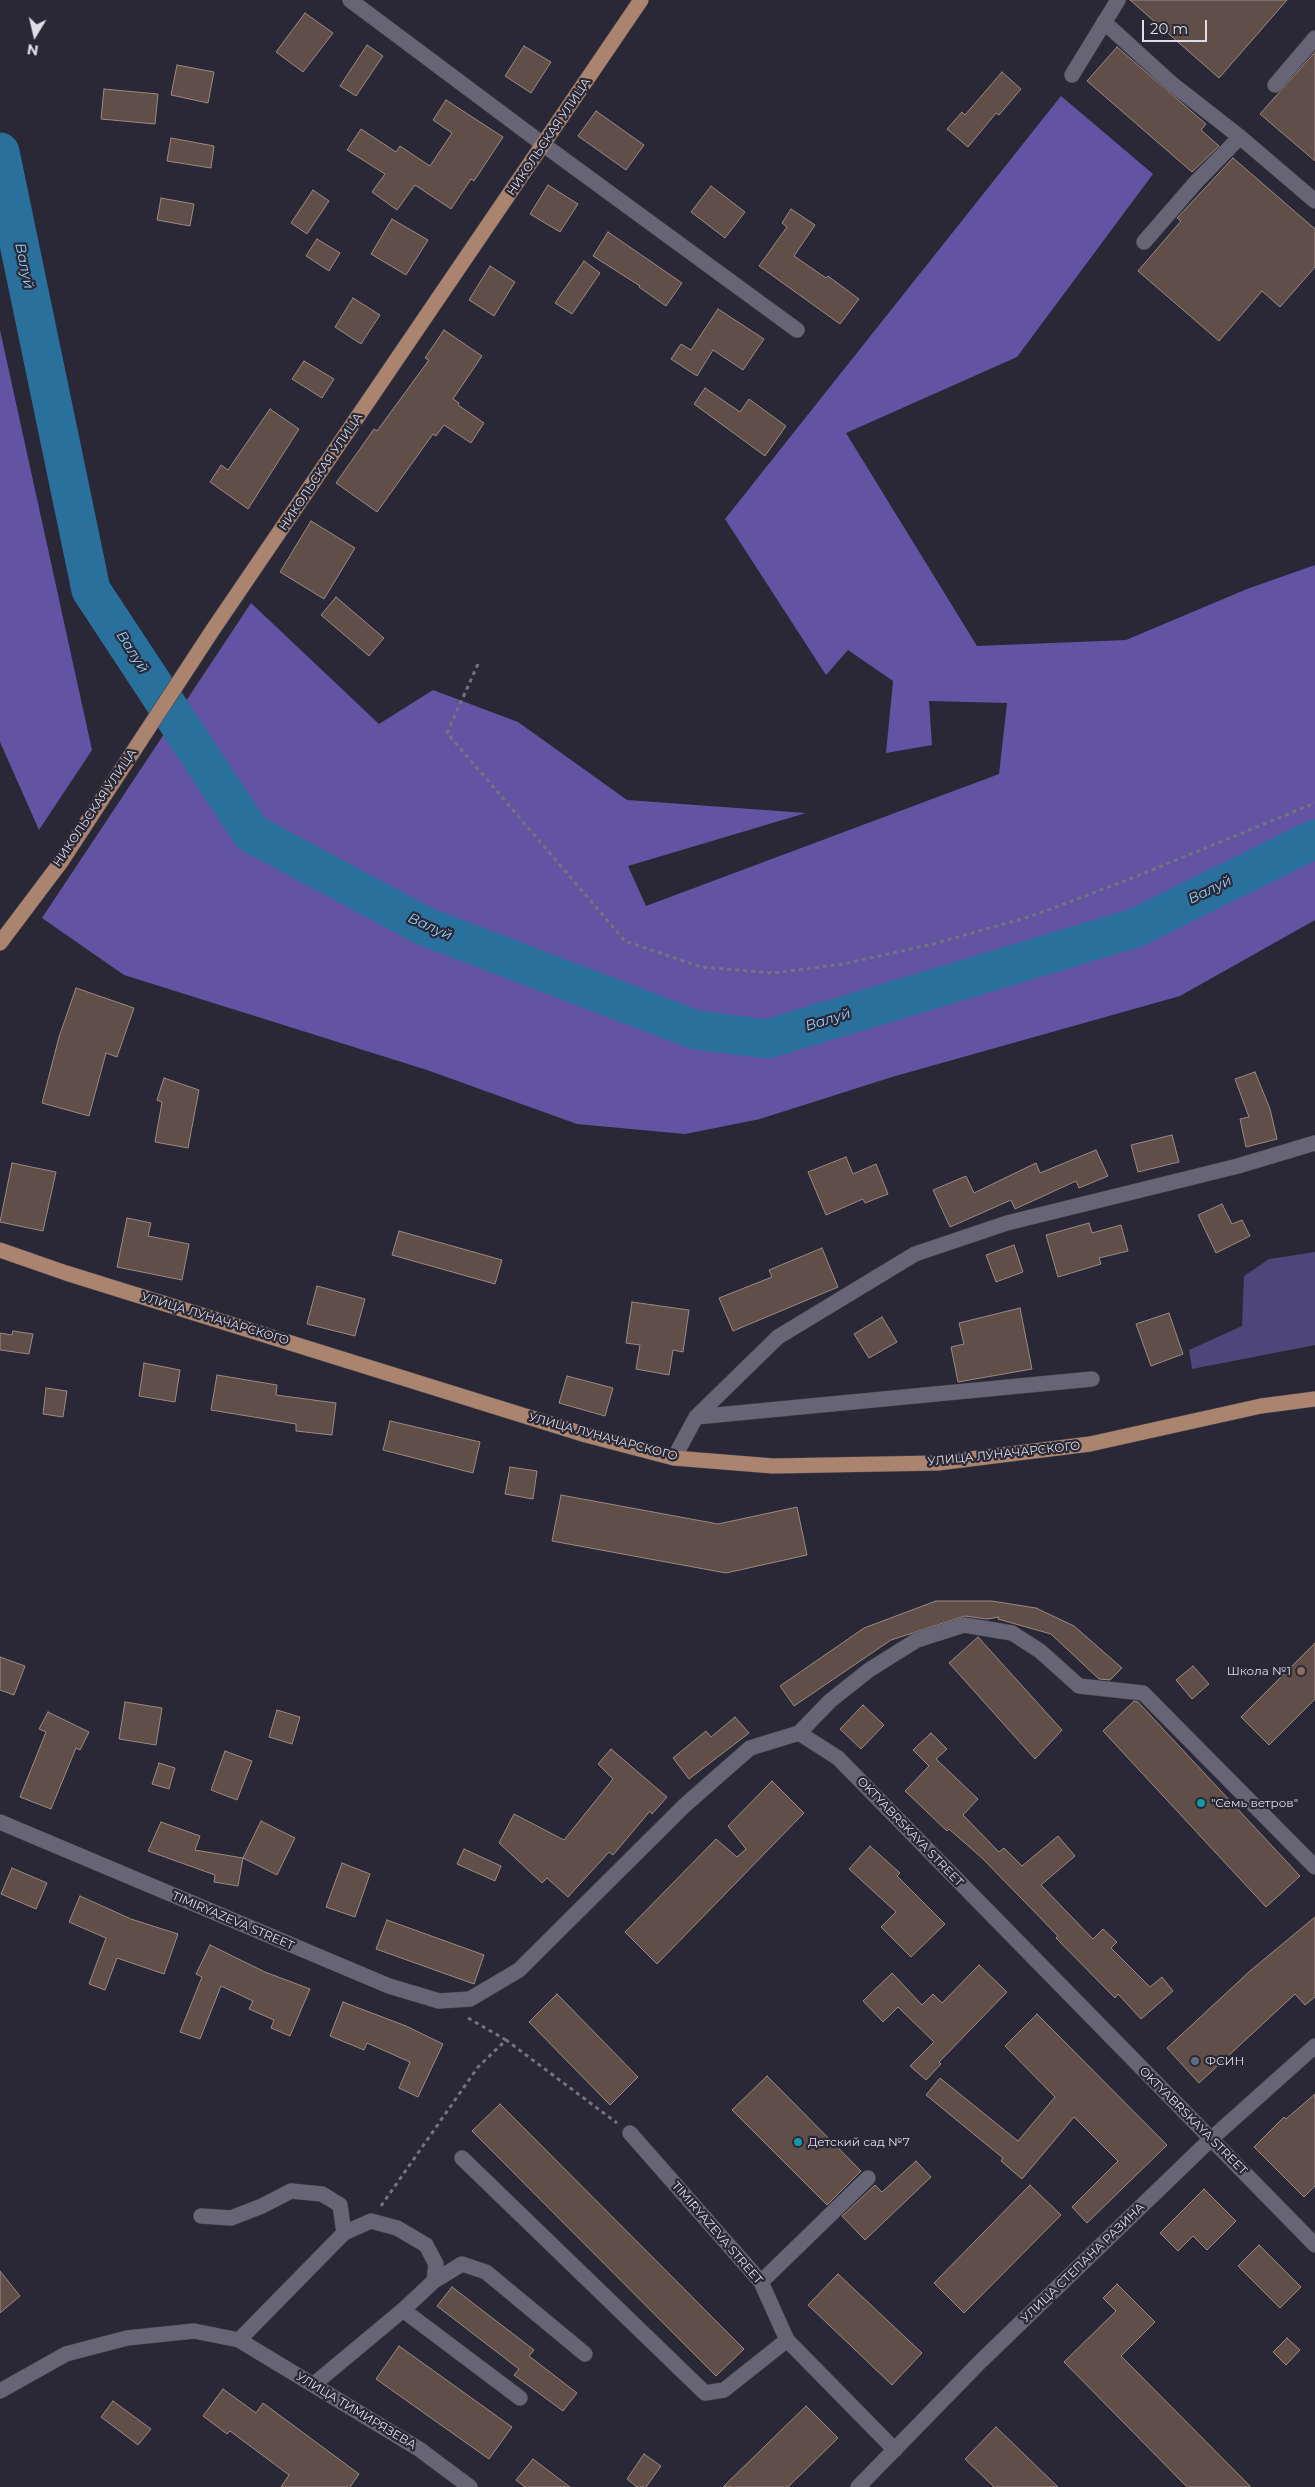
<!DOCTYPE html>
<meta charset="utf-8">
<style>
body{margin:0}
#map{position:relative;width:1315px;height:2487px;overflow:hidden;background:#2a2836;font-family:Montserrat,sans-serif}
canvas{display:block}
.north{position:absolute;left:10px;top:10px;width:50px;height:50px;-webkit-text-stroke:4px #2a2836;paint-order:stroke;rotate:189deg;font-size:14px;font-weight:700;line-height:20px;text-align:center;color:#dfdee8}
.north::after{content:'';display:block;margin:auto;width:18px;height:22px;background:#dfdee8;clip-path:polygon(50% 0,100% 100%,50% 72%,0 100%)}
.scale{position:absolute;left:1142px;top:20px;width:65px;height:22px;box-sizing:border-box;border:2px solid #dfdee8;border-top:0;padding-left:6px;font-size:15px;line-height:18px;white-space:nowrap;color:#dfdee8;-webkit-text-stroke:4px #2a2836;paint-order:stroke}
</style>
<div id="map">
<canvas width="1315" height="2487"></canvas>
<div class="north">N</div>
<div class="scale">20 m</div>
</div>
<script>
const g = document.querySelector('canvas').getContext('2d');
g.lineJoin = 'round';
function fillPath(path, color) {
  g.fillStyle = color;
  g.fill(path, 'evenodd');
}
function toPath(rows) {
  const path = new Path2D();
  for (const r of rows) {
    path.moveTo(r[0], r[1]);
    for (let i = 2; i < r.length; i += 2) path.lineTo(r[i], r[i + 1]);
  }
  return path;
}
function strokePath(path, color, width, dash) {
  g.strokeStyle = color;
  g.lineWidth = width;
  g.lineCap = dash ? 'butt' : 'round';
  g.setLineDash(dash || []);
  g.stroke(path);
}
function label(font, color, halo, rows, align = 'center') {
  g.font = font + ' Montserrat,sans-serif';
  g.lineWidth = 4.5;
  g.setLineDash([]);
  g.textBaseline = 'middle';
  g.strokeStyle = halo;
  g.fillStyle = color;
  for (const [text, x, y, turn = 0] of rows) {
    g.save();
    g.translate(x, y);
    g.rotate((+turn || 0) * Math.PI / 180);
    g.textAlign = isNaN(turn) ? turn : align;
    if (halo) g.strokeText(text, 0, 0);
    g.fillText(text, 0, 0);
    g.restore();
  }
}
fillPath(toPath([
 [1315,1252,1315,1345,1192,1369,1189,1350,1242,1326,1244,1276,1269,1259]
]), '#4e457a');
fillPath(toPath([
 [1061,96,1153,174,1017,357,846,433,977,646,1126,640,1247,589,1315,565,1315,920,1180,996,892,1077,760,1119,685,1134,577,1124,427,1070,124,975,42,918,251,603,379,724,433,690,518,722,627,800,806,813,628,866,646,906,999,774,1007,703,929,701,932,745,886,753,893,681,848,650,826,675,725,519],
 [0,330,92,750,39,830,0,742]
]), '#6353a3');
strokePath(toPath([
 [0,152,91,590,251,833,424,926,696,1030,767,1039,1135,928,1315,839]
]), '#29709c', 39);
const building = toPath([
 [1130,0,1287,0,1219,78,1130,0],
 [305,13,333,33,303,72,276,52,305,13],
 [367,45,383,56,356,96,340,86,367,45],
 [524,46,551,62,531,93,505,76,524,46],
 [1117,47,1206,124,1201,130,1219,146,1192,172,1087,81,1117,47],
 [1315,52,1315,161,1260,114,1315,52],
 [177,65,214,72,208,103,171,95,177,65],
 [1002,72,1021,89,999,115,996,113,968,147,947,129,962,112,965,115,1002,72],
 [104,89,158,94,155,124,101,119,104,89],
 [446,100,503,137,474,181,471,179,451,209,415,185,397,210,372,192,385,174,347,150,361,129,396,152,400,146,430,166,452,133,433,120,446,100],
 [596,111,644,145,626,170,578,136,596,111],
 [171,138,214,146,211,168,167,161,171,138],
 [1233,158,1315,229,1315,267,1280,307,1262,291,1219,341,1138,271,1181,221,1177,218,1233,158],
 [548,185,578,204,560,232,530,214,548,185],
 [711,186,745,212,725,238,691,212,711,186],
 [313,190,329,201,307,234,291,223,313,190],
 [161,198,194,204,190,226,157,220,161,198],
 [791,209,815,225,794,256,826,278,828,276,859,299,840,324,759,266,787,227,782,223,791,209],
 [392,219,428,240,406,275,371,254,392,219],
 [608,232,682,283,666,306,639,287,640,286,593,256,608,232],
 [317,239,340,253,329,271,306,256,317,239],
 [584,261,600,273,572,314,555,303,584,261],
 [490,266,515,282,494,316,469,300,490,266],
 [353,298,380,315,361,344,335,327,353,298],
 [718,309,764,339,743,370,713,350,697,376,671,359,681,344,691,350,718,309],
 [444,330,482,356,453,399,459,403,458,405,484,423,471,443,444,425,436,436,433,434,377,512,336,483,374,429,377,431,429,360,425,358,444,330],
 [304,361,334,379,322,398,292,379,304,361],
 [705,388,740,412,749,399,786,426,765,456,694,404,705,388],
 [270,409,299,429,248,509,210,482,221,465,228,470,270,409],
 [311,521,355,548,324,599,280,572,311,521],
 [336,597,384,638,369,656,321,615,336,597],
 [76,988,134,1008,117,1057,106,1053,89,1116,42,1103,59,1037,76,988],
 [1255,1072,1270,1109,1277,1139,1246,1147,1240,1119,1249,1117,1235,1079,1255,1072],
 [164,1078,199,1090,188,1148,155,1142,162,1102,157,1100,164,1078],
 [1172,1135,1179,1162,1138,1172,1131,1145,1172,1135],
 [1096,1150,1108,1176,1079,1188,1076,1181,1015,1209,1011,1200,950,1227,933,1190,966,1176,974,1193,1036,1163,1040,1173,1096,1150],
 [846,1157,853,1174,876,1164,888,1194,865,1203,863,1199,826,1215,808,1172,846,1157],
 [12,1163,56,1172,43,1231,0,1222,12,1163],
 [1222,1204,1232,1224,1242,1220,1250,1236,1216,1253,1198,1215,1222,1204],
 [127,1218,151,1223,148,1236,189,1244,182,1280,117,1267,127,1218],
 [1089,1223,1092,1233,1121,1225,1128,1251,1099,1258,1101,1264,1058,1277,1046,1235,1089,1223],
 [399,1231,502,1260,495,1284,392,1255,399,1231],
 [1014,1245,1023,1272,996,1282,986,1255,1014,1245],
 [822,1248,838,1287,733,1331,719,1298,772,1277,769,1270,822,1248],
 [317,1286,365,1299,355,1336,307,1324,317,1286],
 [632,1302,689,1310,683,1352,673,1350,669,1375,636,1369,640,1345,626,1343,632,1302],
 [1020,1308,1032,1369,958,1382,951,1347,964,1344,959,1323,1020,1308],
 [1169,1313,1183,1354,1151,1366,1136,1324,1169,1313],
 [882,1317,897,1342,869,1358,854,1334,882,1317],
 [13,1331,33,1334,29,1354,0,1350,0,1333,12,1335,13,1331],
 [144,1363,180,1370,175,1402,139,1396,144,1363],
 [217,1375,277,1385,276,1395,336,1403,332,1435,296,1431,296,1424,211,1410,217,1375],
 [567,1376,613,1388,605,1416,559,1403,567,1376],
 [46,1388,67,1391,63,1417,43,1414,46,1388],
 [390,1421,480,1442,473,1473,383,1450,390,1421],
 [510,1467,537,1471,533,1499,505,1494,510,1467],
 [561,1495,718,1524,797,1507,807,1555,726,1573,552,1541,561,1495],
 [936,1601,992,1601,1036,1608,1074,1626,1122,1668,1110,1680,1099,1679,1051,1634,998,1619,999,1617,987,1619,965,1616,891,1640,794,1706,780,1686,864,1628,936,1601],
 [978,1637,1062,1730,1035,1759,949,1663,978,1637],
 [1315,1643,1315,1699,1269,1745,1241,1717,1315,1643],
 [0,1657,25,1666,14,1695,0,1690,0,1657],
 [1193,1666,1209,1684,1192,1699,1176,1680,1193,1666],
 [1134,1701,1138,1702,1300,1876,1266,1907,1103,1731,1134,1701],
 [125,1702,162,1708,156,1745,119,1739,125,1702],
 [863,1705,884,1725,861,1749,840,1729,863,1705],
 [277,1710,300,1717,292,1744,269,1737,277,1710],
 [48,1712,89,1732,80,1750,76,1748,51,1809,20,1797,46,1732,39,1729,48,1712],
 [735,1717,749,1733,689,1779,673,1758,706,1731,711,1737,735,1717],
 [931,1733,947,1749,936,1759,978,1799,963,1815,999,1852,1004,1848,1022,1866,1058,1836,1075,1856,1041,1885,1093,1939,1103,1929,1117,1942,1111,1948,1150,1987,1162,1977,1173,1991,1141,2019,1118,1994,1115,1998,1056,1938,1058,1936,982,1858,949,1829,947,1831,905,1791,929,1766,913,1750,931,1733],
 [611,1749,667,1797,652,1814,650,1811,613,1855,609,1852,568,1897,547,1878,542,1883,499,1843,514,1814,564,1840,613,1779,598,1764,611,1749],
 [225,1751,252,1761,237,1800,211,1790,225,1751],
 [159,1763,175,1768,169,1789,152,1784,159,1763],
 [772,1781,804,1813,657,1964,625,1932,716,1839,737,1857,746,1849,728,1826,772,1781],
 [261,1821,295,1838,277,1875,243,1858,261,1821],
 [161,1822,200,1836,195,1850,243,1858,238,1886,214,1882,215,1875,148,1851,161,1822],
 [870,1846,900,1873,897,1876,945,1924,911,1957,881,1927,896,1912,849,1869,870,1846],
 [464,1849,501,1866,495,1881,457,1864,464,1849],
 [342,1863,370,1874,355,1917,326,1907,342,1863],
 [12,1868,47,1883,36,1909,1,1894,12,1868],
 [80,1896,131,1919,178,1934,164,1974,117,1958,105,1990,89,1984,106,1938,69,1922,80,1896],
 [1315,1917,1315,1997,1305,2005,1295,1994,1199,2083,1167,2048,1250,1971,1315,1917],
 [387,1920,484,1955,474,1984,376,1949,387,1920],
 [210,1945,265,1972,310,1989,290,2036,271,2028,274,2020,249,2009,253,2001,221,1986,200,2039,180,2032,202,1977,196,1974,210,1945],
 [979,1965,1007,1992,939,2062,941,2064,926,2080,910,2066,934,2042,898,2007,883,2022,863,2001,892,1973,922,2005,933,1994,942,2003,979,1965],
 [557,1994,638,2077,610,2105,529,2022,557,1994],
 [343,2002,406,2026,443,2044,418,2097,399,2088,410,2062,367,2043,364,2050,330,2036,343,2002],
 [1037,2014,1167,2145,1087,2223,1072,2207,1118,2161,1074,2117,1022,2179,1001,2161,1003,2158,926,2095,940,2078,1018,2141,1055,2097,1005,2046,1037,2014],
 [767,2076,861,2171,827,2205,732,2110,767,2076],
 [1315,2094,1315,2186,1304,2197,1254,2147,1284,2117,1286,2119,1315,2094],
 [500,2104,744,2349,716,2376,472,2131,500,2104],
 [916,2161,931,2177,865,2240,842,2216,875,2185,882,2192,916,2161],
 [1030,2185,1061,2215,964,2313,934,2283,1030,2185],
 [1204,2189,1236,2221,1207,2250,1193,2236,1178,2251,1160,2233,1204,2189],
 [1259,2245,1301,2287,1280,2308,1238,2266,1259,2245],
 [0,2271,20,2296,0,2313,0,2271],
 [838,2274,922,2353,892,2385,808,2305,838,2274],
 [1117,2284,1155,2322,1121,2356,1251,2487,1187,2487,1064,2362,1116,2311,1103,2298,1117,2284],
 [452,2287,534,2350,529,2356,577,2393,563,2411,514,2375,519,2369,437,2306,452,2287],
 [1287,2338,1300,2350,1286,2365,1273,2352,1287,2338],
 [399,2346,512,2427,489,2459,376,2379,399,2346],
 [223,2389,256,2413,263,2403,359,2474,350,2487,281,2487,289,2475,230,2431,227,2434,203,2416,223,2389],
 [113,2401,151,2429,138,2445,101,2417,113,2401],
 [806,2406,838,2438,788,2487,723,2487,806,2406],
 [996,2427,1058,2487,994,2487,965,2459,996,2427],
 [644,2454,661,2466,646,2487,637,2487,627,2479,644,2454],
 [533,2459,570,2487,525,2487,516,2480,533,2459]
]);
fillPath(building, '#604f49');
strokePath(building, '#9c8983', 1);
const minor = toPath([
 [350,0,544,145,797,330],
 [1104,22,1171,83,1240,137,1315,201],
 [1072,75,1118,0],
 [1275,85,1315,38],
 [1144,242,1197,181,1240,137],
 [696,1417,1092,1379],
 [674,1458,696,1417,778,1337,915,1254,1007,1223,1238,1166,1315,1143],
 [799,1733,830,1701,869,1670,917,1640,964,1625,1012,1633,1040,1651,1079,1686,1143,1693,1315,1867],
 [0,1822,389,1986,439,2001,470,1999,519,1970,684,1806,750,1748,799,1733,838,1758,1315,2245],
 [630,2133,761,2282,787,2340,895,2450],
 [462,2158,705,2393,724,2390,787,2340],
 [201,2216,231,2218,262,2206,291,2191,322,2194,340,2205,344,2233,239,2340],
 [434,2281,462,2264,486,2272,585,2354],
 [761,2282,868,2178],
 [403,2310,520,2398],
 [313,2385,403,2310,434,2281,436,2264,426,2245,397,2228,371,2221,344,2233],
 [0,2391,66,2354,127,2338,194,2331,239,2340,419,2449,470,2487],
 [858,2487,981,2361,1211,2139,1315,2046]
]);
const major = toPath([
 [0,943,61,862,212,631,641,0],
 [0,1250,66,1273,586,1435,674,1458,773,1466,938,1463,1090,1444,1261,1406,1315,1399]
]);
strokePath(minor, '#484652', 16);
strokePath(major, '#484652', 16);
strokePath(toPath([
 [478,664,447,733,625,941,701,967,773,973,843,964,933,944,1032,916,1130,879,1315,803],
 [468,2018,506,2040],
 [381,2206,478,2067,506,2040,617,2123]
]), '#757380', 3, [4, 4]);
strokePath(minor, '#676575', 15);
strokePath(major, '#ab846f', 15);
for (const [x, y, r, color] of [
 [1301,1671,5,"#8d6e63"],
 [1201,1803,5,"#0f9aa8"],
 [1195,2061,5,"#5c6f8a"],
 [798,2142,5,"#0f9aa8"]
]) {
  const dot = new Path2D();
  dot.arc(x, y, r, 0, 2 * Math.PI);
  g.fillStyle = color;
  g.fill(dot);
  strokePath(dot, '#2a2836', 2);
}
label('12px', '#dfdee8', '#2a2836', [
 ["НИКОЛЬСКАЯ УЛИЦА",549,137,-56],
 ["НИКОЛЬСКАЯ УЛИЦА",321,472,-56],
 ["НИКОЛЬСКАЯ УЛИЦА",95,808,-56],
 ["УЛИЦА ЛУНАЧАРСКОГО",215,1319,17],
 ["УЛИЦА ЛУНАЧАРСКОГО",603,1437,15],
 ["УЛИЦА ЛУНАЧАРСКОГО",1004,1454,-6],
 ["OKTYABRSKAYA STREET",910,1832,46],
 ["TIMIRYAZEVA STREET",233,1921,23],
 ["OKTYABRSKAYA STREET",1193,2121,45],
 ["TIMIRYAZEVA STREET",717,2233,49],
 ["УЛИЦА СТЕПАНА РАЗИНА",1083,2263,-44],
 ["УЛИЦА ТИМИРЯЗЕВА",356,2411,31]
]);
label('12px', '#dfdee8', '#2a2836', [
 ["Школа №1",1291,1671,"right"],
 ["\"Семь ветров\"",1211,1803],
 ["ФСИН",1205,2061],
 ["Детский сад №7",808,2142]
], 'left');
label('italic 14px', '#90d1ff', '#2a2836', [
 ["Валуй",24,266,78],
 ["Валуй",132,652,57],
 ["Валуй",1210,890,-26],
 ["Валуй",430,927,24],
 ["Валуй",828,1020,-17]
]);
</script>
